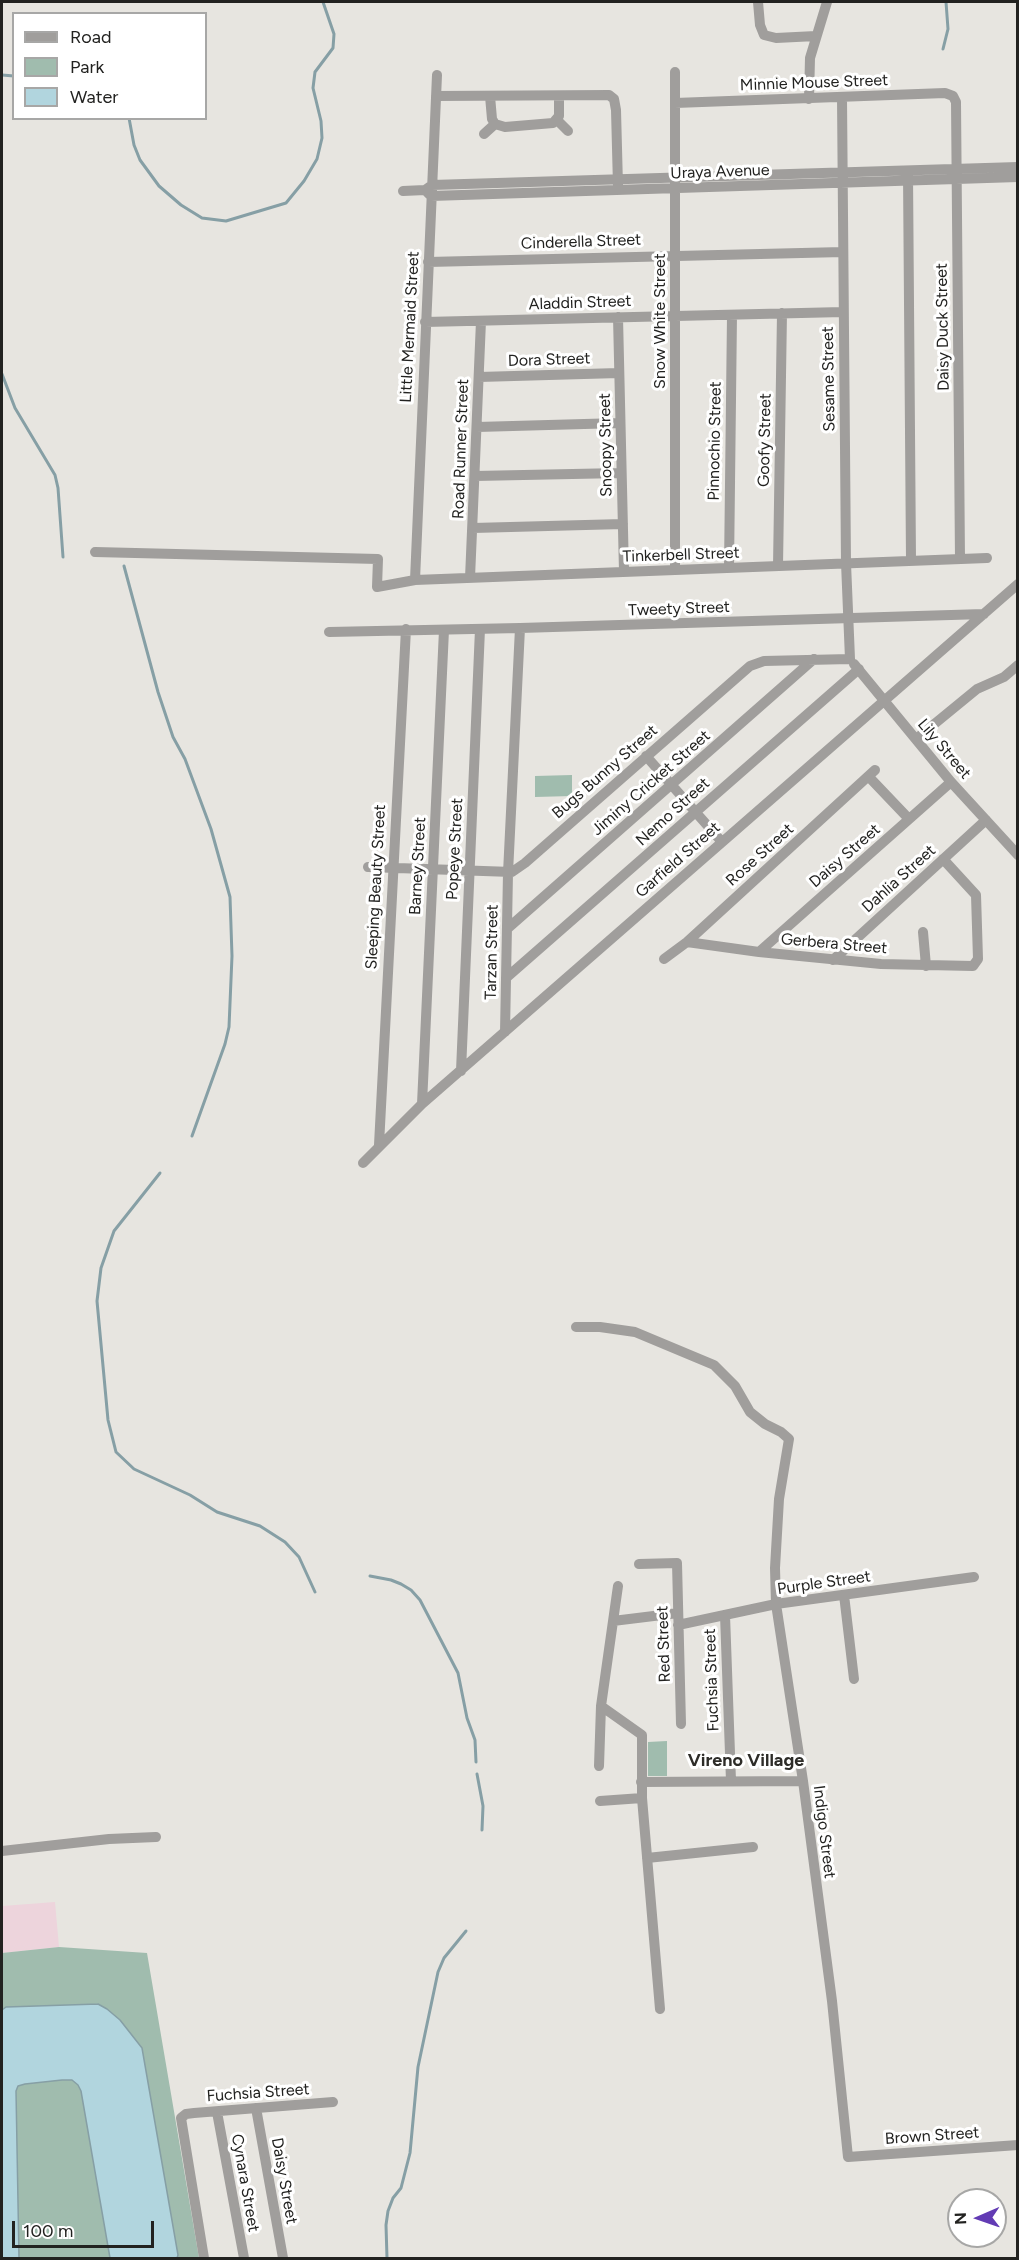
<!DOCTYPE html>
<style>
body{margin:0}
#map{position:relative;width:1019px;height:2260px;overflow:hidden;background:#e7e5e0;font-family:Figtree,sans-serif}
canvas{display:block}
.frame{position:absolute;inset:0;border:3px solid #222220;pointer-events:none}
.legend{position:absolute;left:12px;top:12px;width:195px;height:108px;box-sizing:border-box;background:#fff;border:2px solid #a7a7a6;margin:0;padding:8px 10px;list-style:none;font-size:18px;color:#222220}
.legend li{display:flex;align-items:center;gap:12px;height:30px}
.legend b{width:30px;border:2px solid #a7a7a6}
.north{position:absolute;left:947px;top:2188px;width:60px;height:60px;box-sizing:border-box;background:#fff;border:2px solid #a7a7a6;border-radius:50%;rotate:268deg;font-size:16px;font-weight:700;line-height:24px;text-align:center;color:#222220}
.north::after{content:'';display:block;margin:auto;width:21px;height:27px;background:#623bb4;clip-path:polygon(50% 0,100% 100%,50% 72%,0 100%)}
.scale{position:absolute;left:12px;top:2221px;width:142px;height:27px;box-sizing:border-box;border:3px solid #222220;border-top:0;padding-left:8px;font-size:18px;line-height:21px;white-space:nowrap;color:#222220;-webkit-text-stroke:4px #fff;paint-order:stroke}
</style>
<div id="map">
<canvas width="1019" height="2260"></canvas>
<div class="frame"></div>
<ul class="legend">
<li><b style="height:8px;background:#a09e9c"></b>Road</li>
<li><b style="height:16px;background:#a0bcae"></b>Park</li>
<li><b style="height:16px;background:#b1d5de"></b>Water</li>
</ul>
<div class="north">N</div>
<div class="scale">100 m</div>
</div>
<script>
const g = document.querySelector('canvas').getContext('2d');
g.lineJoin = 'round';
function fillPath(path, color) {
  g.fillStyle = color;
  g.fill(path, 'evenodd');
}
function toPath(rows) {
  const path = new Path2D();
  for (const r of rows) {
    path.moveTo(r[0], r[1]);
    for (let i = 2; i < r.length; i += 2) path.lineTo(r[i], r[i + 1]);
  }
  return path;
}
function strokePath(path, color, width, dash) {
  g.strokeStyle = color;
  g.lineWidth = width;
  g.lineCap = dash ? 'butt' : 'round';
  g.setLineDash(dash || []);
  g.stroke(path);
}
function label(font, color, halo, rows, align = 'center') {
  g.font = font + ' Figtree,sans-serif';
  g.lineWidth = 6;
  g.setLineDash([]);
  g.textBaseline = 'middle';
  g.strokeStyle = halo;
  g.fillStyle = color;
  for (const [text, x, y, turn = 0] of rows) {
    g.save();
    g.translate(x, y);
    g.rotate((+turn || 0) * Math.PI / 180);
    g.textAlign = isNaN(turn) ? turn : align;
    if (halo) g.strokeText(text, 0, 0);
    g.fillText(text, 0, 0);
    g.restore();
  }
}
fillPath(toPath([
 [55,1902,59,1947,2,1953,2,1906]
]), '#edd4dc');
fillPath(toPath([
 [572,775,572,796,535,797,535,776],
 [667,1741,667,1776,648,1776,648,1742],
 [59,1947,147,1953,199,2258,2,2258,2,1953]
]), '#a0bcae');
const water = toPath([
 [98,2004,107,2009,120,2020,142,2048,178,2255,177,2258,110,2258,81,2091,78,2085,72,2080,62,2080,25,2084,18,2086,16,2091,19,2258,2,2258,2,2010,6,2007,98,2004]
]);
fillPath(water, '#b1d5de');
strokePath(water, '#869fa5', 1.5);
strokePath(toPath([
 [943,49,948,29,946,2],
 [2,75,14,76],
 [129,118,134,145,140,160,159,186,181,205,202,218,226,221,286,203,304,181,317,159,322,138,321,121,313,88,315,72,333,48,334,34,323,2],
 [2,374,15,408,55,475,58,488,63,557],
 [124,566,158,692,173,737,185,759,211,829,230,897,232,956,229,1027,225,1044,192,1136],
 [160,1173,114,1231,101,1268,97,1301,108,1420,116,1452,134,1469,190,1495,217,1512,260,1526,285,1542,299,1557,315,1592],
 [370,1576,391,1580,401,1584,411,1590,420,1600,458,1673,467,1718,475,1740,476,1762],
 [477,1774,483,1806,482,1830],
 [387,2258,386,2225,388,2211,393,2198,401,2188,410,2153,418,2067,438,1972,444,1958,466,1931]
]), '#869fa5', 3);
strokePath(toPath([
 [758,2,760,25,764,35,776,38,816,36],
 [436,96,609,95,614,99,616,110,618,186],
 [490,96,492,119,495,124,505,127,553,123,559,116,559,96],
 [842,98,846,563,850,659],
 [809,99,810,58,827,2],
 [675,103,945,93,953,96,956,102,960,559],
 [557,120,568,131],
 [484,134,495,124],
 [908,174,911,561],
 [425,190,431,196,1018,177],
 [403,191,425,190,432,185,1018,167],
 [428,262,843,252],
 [618,317,624,572],
 [425,322,843,312],
 [479,377,619,373],
 [477,427,620,423],
 [475,476,621,473],
 [473,528,623,524],
 [95,552,378,559,377,587,415,580,987,558],
 [778,566,782,313],
 [729,568,732,315],
 [675,570,675,72],
 [470,578,481,321],
 [415,580,437,75],
 [329,632,520,628,984,614],
 [854,664,951,782,1018,855],
 [916,739,977,689,1004,677,1018,665],
 [646,756,722,842],
 [869,777,909,819],
 [368,867,512,872,525,863,750,666,764,661,850,659],
 [507,929,814,659],
 [923,932,926,966],
 [687,942,759,952,881,964,973,966,978,959,976,895,943,859],
 [759,952,951,782],
 [664,959,687,942,875,770],
 [833,960,986,820],
 [506,978,859,669],
 [505,1032,508,873,520,628],
 [461,1071,480,629],
 [422,1104,444,630],
 [379,1145,406,629],
 [363,1163,422,1104,1018,584],
 [576,1327,600,1327,635,1332,714,1365,735,1386,750,1412,765,1424,781,1432,789,1439,779,1499,775,1568,776,1604,803,1781,832,2001,848,2157,1018,2145],
 [639,1564,677,1563,681,1724],
 [844,1595,854,1679],
 [725,1615,731,1781],
 [613,1621,678,1613],
 [678,1625,776,1604,974,1577],
 [601,1706,642,1735,642,1798,660,2009],
 [599,1766,601,1706,618,1586],
 [641,1782,803,1781],
 [600,1801,642,1798],
 [2,1851,109,1839,156,1837],
 [647,1858,753,1847],
 [256,2108,283,2258],
 [217,2112,244,2258],
 [204,2258,181,2118,186,2114,194,2113,333,2102]
]), '#a09e9c', 10);
label('16px', '#222220', '#fff', [
 ["Minnie Mouse Street",814,83,-2],
 ["Uraya Avenue",720,172,-2],
 ["Cinderella Street",581,242,-2],
 ["Aladdin Street",580,303,-2],
 ["Snow White Street",660,321,-90],
 ["Little Mermaid Street",410,327,-87],
 ["Daisy Duck Street",943,327,-91],
 ["Dora Street",549,360,-2],
 ["Sesame Street",829,379,-91],
 ["Goofy Street",765,440,-89],
 ["Pinnochio Street",715,441,-89],
 ["Snoopy Street",606,445,-91],
 ["Road Runner Street",461,449,-88],
 ["Tinkerbell Street",681,555,-2],
 ["Tweety Street",679,609,-2],
 ["Lily Street",944,749,50],
 ["Bugs Bunny Street",605,772,-41],
 ["Jiminy Cricket Street",651,783,-41],
 ["Nemo Street",673,812,-42],
 ["Popeye Street",455,849,-87],
 ["Rose Street",760,855,-42],
 ["Daisy Street",845,856,-41],
 ["Garfield Street",678,860,-41],
 ["Barney Street",418,866,-87],
 ["Dahlia Street",899,879,-42],
 ["Sleeping Beauty Street",376,887,-87],
 ["Gerbera Street",834,944,5],
 ["Tarzan Street",492,952,-89],
 ["Purple Street",824,1583,-8],
 ["Red Street",664,1644,-92],
 ["Fuchsia Street",712,1680,-92],
 ["Indigo Street",824,1832,83],
 ["Fuchsia Street",258,2093,-4],
 ["Brown Street",932,2136,-4],
 ["Daisy Street",284,2181,80],
 ["Cynara Street",245,2183,80]
]);
label('bold 18px', '#2d2c28', '#fff', [
 ["Vireno Village",746,1761]
]);
</script>
